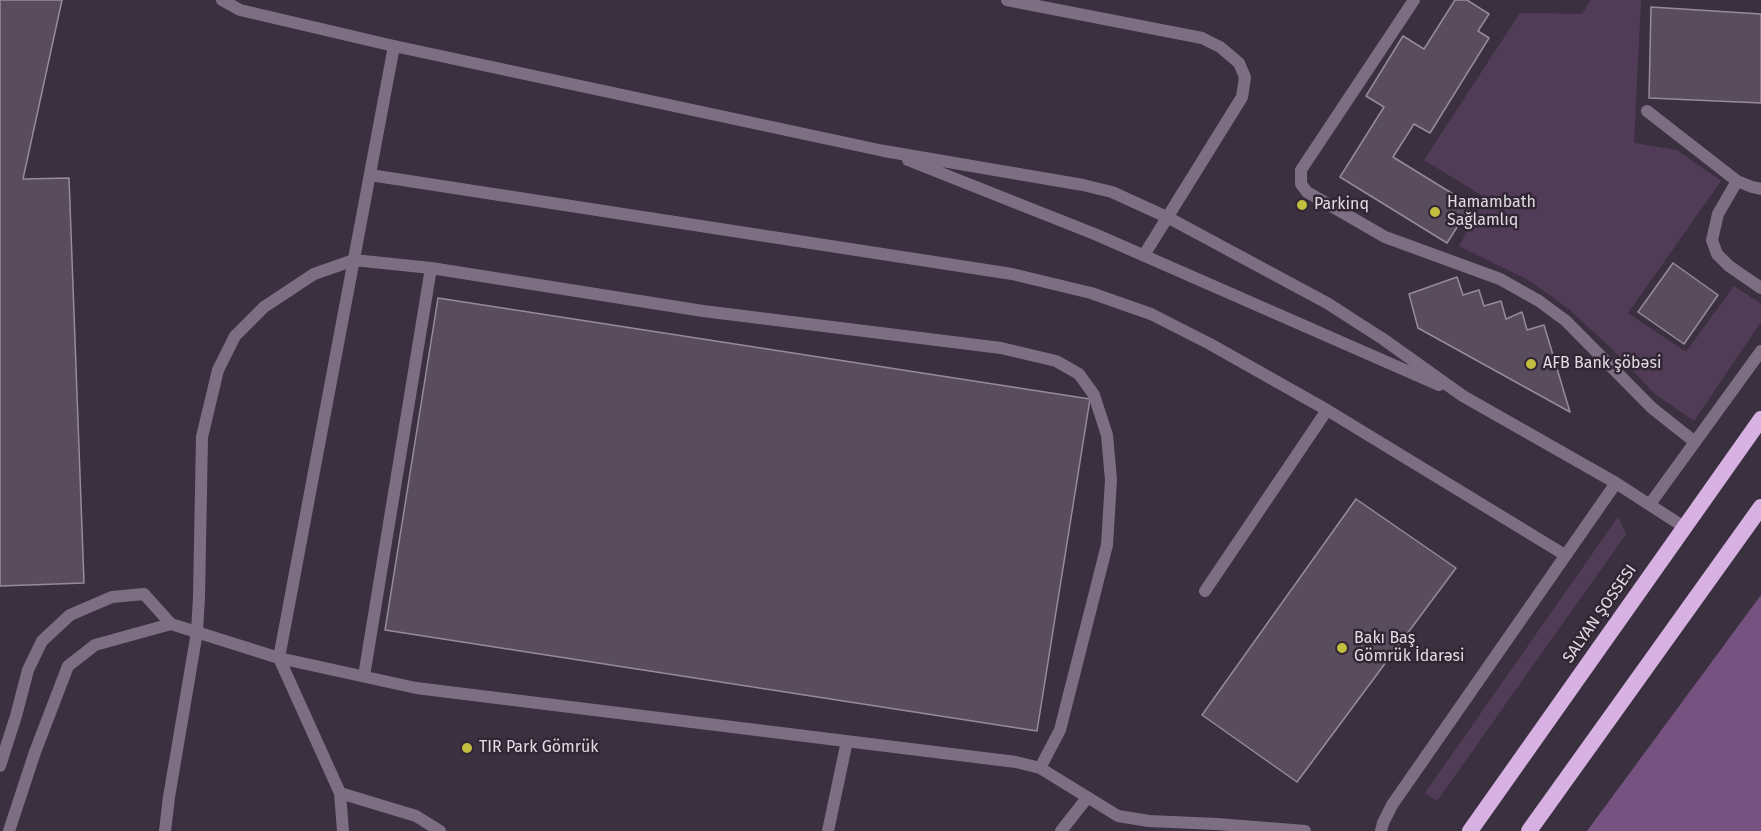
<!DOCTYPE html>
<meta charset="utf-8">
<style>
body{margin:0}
canvas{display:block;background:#3b303f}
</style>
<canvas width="1761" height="831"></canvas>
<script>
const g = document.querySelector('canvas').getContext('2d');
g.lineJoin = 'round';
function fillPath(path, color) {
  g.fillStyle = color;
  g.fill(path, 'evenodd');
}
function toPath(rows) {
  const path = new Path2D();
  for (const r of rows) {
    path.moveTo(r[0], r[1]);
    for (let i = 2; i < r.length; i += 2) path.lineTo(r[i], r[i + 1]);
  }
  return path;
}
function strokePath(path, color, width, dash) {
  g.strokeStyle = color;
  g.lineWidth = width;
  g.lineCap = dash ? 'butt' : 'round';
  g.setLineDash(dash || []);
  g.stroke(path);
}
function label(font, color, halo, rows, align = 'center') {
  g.font = font + ' "Fira Sans",sans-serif';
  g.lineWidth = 5;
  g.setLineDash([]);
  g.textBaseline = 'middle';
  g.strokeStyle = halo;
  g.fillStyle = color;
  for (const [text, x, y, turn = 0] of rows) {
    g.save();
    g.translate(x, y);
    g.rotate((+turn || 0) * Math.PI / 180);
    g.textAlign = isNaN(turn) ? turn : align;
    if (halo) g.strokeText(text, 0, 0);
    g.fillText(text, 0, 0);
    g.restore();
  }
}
fillPath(toPath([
 [1591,0,1641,0,1634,143,1677,150,1721,181,1628,313,1686,352,1734,286,1761,304,1761,322,1694,421,1655,394,1611,348,1570,310,1530,281,1459,246,1486,198,1424,160,1520,13,1582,14],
 [1618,517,1626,534,1437,801,1425,793]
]), '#513c57');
fillPath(toPath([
 [1761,595,1761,831,1587,831]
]), '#755280');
const building = toPath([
 [0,0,62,0,23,179,69,178,84,583,0,586,0,0],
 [1455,0,1467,0,1489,14,1478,31,1489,38,1430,133,1414,124,1393,157,1471,205,1447,243,1340,177,1384,107,1366,96,1403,36,1424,49,1455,0],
 [1651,7,1761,14,1761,103,1649,98,1651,7],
 [1673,263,1718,295,1684,344,1638,312,1673,263],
 [1457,277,1463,295,1479,290,1484,306,1501,301,1506,319,1522,312,1527,330,1544,325,1570,412,1418,328,1409,294,1457,277],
 [438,298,1090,399,1037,731,385,630,438,298],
 [1356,499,1456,568,1297,782,1202,715,1356,499]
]);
fillPath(building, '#594d5d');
strokePath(building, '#988a9c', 1.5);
strokePath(toPath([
 [222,0,240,10,394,46,884,151,1083,185,1112,192,1169,218,1327,303,1383,339,1463,396,1616,483,1684,527],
 [1007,0,1202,38,1220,47,1239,63,1245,77,1242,97,1144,255],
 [1414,0,1301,170,1301,184,1307,192,1385,237,1500,279,1539,301,1566,321,1652,408,1695,442],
 [1647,111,1737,181,1752,187,1761,189],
 [908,160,1097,235,1439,385],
 [370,175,1012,274,1091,293,1151,314,1210,344,1327,410],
 [1737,181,1718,214,1712,240,1717,254,1729,266,1761,288],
 [1650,504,1761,351],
 [1205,591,1327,410,1565,555],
 [364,676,431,268],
 [0,766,16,716,28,670,42,641,70,615,112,597,144,594,171,624,279,658,416,688,1016,762,1040,768,1118,816,1149,821,1217,824,1305,831],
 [340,793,416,816,440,831],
 [9,831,35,752,68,666,95,645,171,624],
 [165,831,169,797,197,632,199,597,202,437,218,370,235,336,264,307,314,274,354,260,431,268,703,311,1001,348,1056,361,1079,374,1094,395,1107,435,1111,480,1107,545,1060,730,1040,768],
 [343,831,340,793,279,658,394,46],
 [828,831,847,741],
 [1061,831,1087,798],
 [1381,831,1383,823,1392,805,1616,483]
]), '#7e6e84', 12);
strokePath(toPath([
 [1470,831,1761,419],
 [1529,831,1761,507]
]), '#d6b1e2', 16);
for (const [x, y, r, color] of [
 [1302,205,6,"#c1be40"],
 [1435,212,6,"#c1be40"],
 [1531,364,6,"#c1be40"],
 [1342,648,6,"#c1be40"],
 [467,748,6,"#c1be40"]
]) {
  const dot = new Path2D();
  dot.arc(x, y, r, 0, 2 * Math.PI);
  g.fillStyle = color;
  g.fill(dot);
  strokePath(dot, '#312634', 2);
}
label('16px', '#e2dbe5', '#312634', [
 ["Hamambath",1447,203],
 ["Sağlamlıq",1447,221],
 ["Parkinq",1314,205],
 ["AFB Bank şöbəsi",1543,364],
 ["Bakı Baş",1354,639],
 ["Gömrük İdarəsi",1354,657],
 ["TIR Park Gömrük",479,748]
], 'left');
label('16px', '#e2dbe5', '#312634', [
 ["SALYAN ŞOSSESI",1600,614,-55]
]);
</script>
